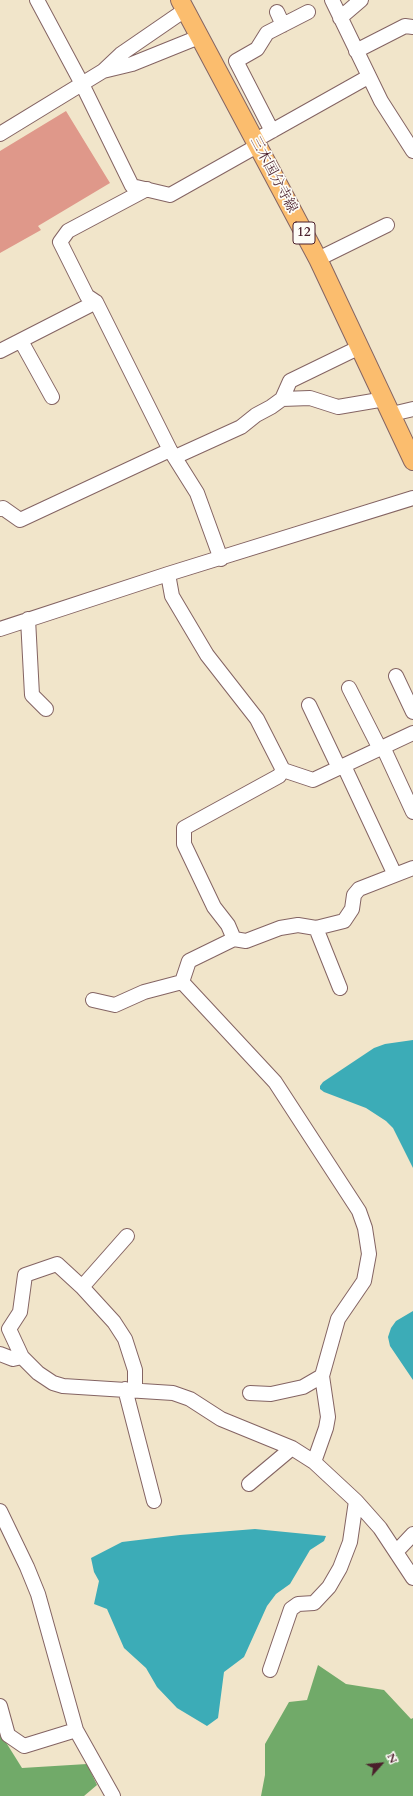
<!DOCTYPE html>
<meta charset="utf-8">
<style>
body{margin:0}
#map{position:relative;width:413px;height:1796px;overflow:hidden;background:#f1e5ca;font-family:Cardo,serif}
canvas{display:block}
.north{position:absolute;left:361px;top:1744px;width:40px;height:40px;-webkit-text-stroke:3px #fdfcf7;paint-order:stroke;rotate:63deg;font-size:11px;font-weight:700;line-height:16px;text-align:center;color:#4a1f2b}
.north::after{content:'';display:block;margin:auto;width:14px;height:18px;background:#4a1f2b;clip-path:polygon(50% 0,100% 100%,50% 72%,0 100%)}
</style>
<div id="map">
<canvas width="413" height="1796"></canvas>
<div class="north">N</div>
</div>
<script>
const g = document.querySelector('canvas').getContext('2d');
g.lineJoin = 'round';
function fillPath(path, color) {
  g.fillStyle = color;
  g.fill(path, 'evenodd');
}
function toPath(rows) {
  const path = new Path2D();
  for (const r of rows) {
    path.moveTo(r[0], r[1]);
    for (let i = 2; i < r.length; i += 2) path.lineTo(r[i], r[i + 1]);
  }
  return path;
}
function strokePath(path, color, width, dash) {
  g.strokeStyle = color;
  g.lineWidth = width;
  g.lineCap = dash ? 'butt' : 'round';
  g.setLineDash(dash || []);
  g.stroke(path);
}
function label(font, color, halo, rows, align = 'center') {
  g.font = font + ' Cardo,"Noto Serif JP",serif';
  g.lineWidth = 3.5;
  g.setLineDash([]);
  g.textBaseline = 'middle';
  g.strokeStyle = halo;
  g.fillStyle = color;
  for (const [text, x, y, turn = 0] of rows) {
    g.save();
    g.translate(x, y);
    g.rotate((+turn || 0) * Math.PI / 180);
    g.textAlign = isNaN(turn) ? turn : align;
    if (halo) g.strokeText(text, 0, 0);
    g.fillText(text, 0, 0);
    g.restore();
  }
}
fillPath(toPath([
 [318,1665,346,1684,384,1690,411,1719,413,1718,413,1796,261,1796,265,1775,265,1744,289,1702,307,1700],
 [0,1735,2,1736,22,1768,87,1764,97,1785,84,1796,0,1796]
]), '#71aa69');
fillPath(toPath([
 [413,1040,413,1168,393,1128,386,1121,366,1108,324,1092,320,1089,320,1086,323,1082,374,1048,385,1044],
 [413,1311,413,1380,390,1346,388,1337,391,1328,396,1321],
 [255,1529,326,1536,324,1541,310,1550,290,1584,276,1594,267,1606,244,1657,224,1672,218,1718,207,1726,177,1708,157,1687,146,1668,124,1648,107,1609,94,1604,99,1581,94,1572,91,1558,122,1542,180,1535]
]), '#3cacb7');
fillPath(toPath([
 [66,111,110,183,38,226,41,230,0,253,0,151]
]), '#df988a');
const minor = toPath([
 [37,0,82,84,132,186,170,195,257,146],
 [332,0,381,101,413,151],
 [277,12,283,25],
 [340,18,361,0],
 [356,51,405,26,413,27],
 [103,71,132,64,199,37],
 [272,131,236,61,257,49,267,33,308,12],
 [0,134,103,71,121,54,185,10],
 [254,141,368,77],
 [147,189,68,231,60,242,87,296,96,302,170,450,197,493,221,559],
 [318,259,387,225],
 [21,341,52,397],
 [0,351,96,302],
 [282,399,310,398,338,407,385,399],
 [392,414,413,409],
 [175,457,241,427,256,415,271,407,282,399,290,381,360,347],
 [0,509,3,508,20,520,170,450],
 [168,574,172,596,207,655,257,719,283,770,279,776,184,828,184,844,214,907,228,925,234,939],
 [28,619,32,695,46,709],
 [0,629,168,574,413,498],
 [396,676,413,712],
 [349,688,380,749],
 [309,705,339,768],
 [383,747,413,812],
 [344,766,395,875],
 [283,770,313,780,413,733],
 [316,928,340,988],
 [93,1000,115,1005,144,992,182,982],
 [127,1236,82,1287,114,1322,125,1339,135,1370,135,1389],
 [0,1354,13,1359,22,1357,38,1373,53,1383,63,1386,173,1393,190,1399,221,1419,292,1448,314,1462,356,1501,380,1528,413,1578],
 [22,1357,9,1329,20,1312,25,1275,57,1264,82,1287],
 [125,1389,154,1501],
 [250,1393,271,1394,303,1387,322,1376],
 [314,1462,326,1428,328,1417,322,1376,338,1319,364,1281,369,1254,365,1228,359,1211,275,1082,182,982,189,961,234,939,246,941,280,928,298,925,316,928,344,921,352,909,354,895,359,889,413,868],
 [249,1484,292,1448],
 [0,1511,27,1567,38,1594,76,1730,113,1796],
 [396,1552,413,1534],
 [270,1670,291,1609,298,1604,314,1603,329,1587,340,1568,350,1542,356,1501],
 [0,1706,8,1735,24,1746,76,1730]
]);
const major = toPath([
 [180,0,318,259,413,461]
]);
strokePath(minor, '#846463', 16);
strokePath(major, '#846463', 20);
strokePath(minor, '#fff', 14);
strokePath(major, '#fbbd6e', 18);
for (const [x, y, w] of [
 [304,233,22]
]) {
  const box = new Path2D();
  box.roundRect(x - w / 2, y - 11, w, 22, 3);
  g.fillStyle = '#fdfcf7';
  g.fill(box);
  strokePath(box, '#4a1f2b', 1);
}
label('bold 13px', '#4a1f2b', null, [
 ["12",304,233]
]);
label('14px', '#4a1f2b', '#fdfcf7', [
 ["三木国分寺線",273,175,62]
]);
</script>
